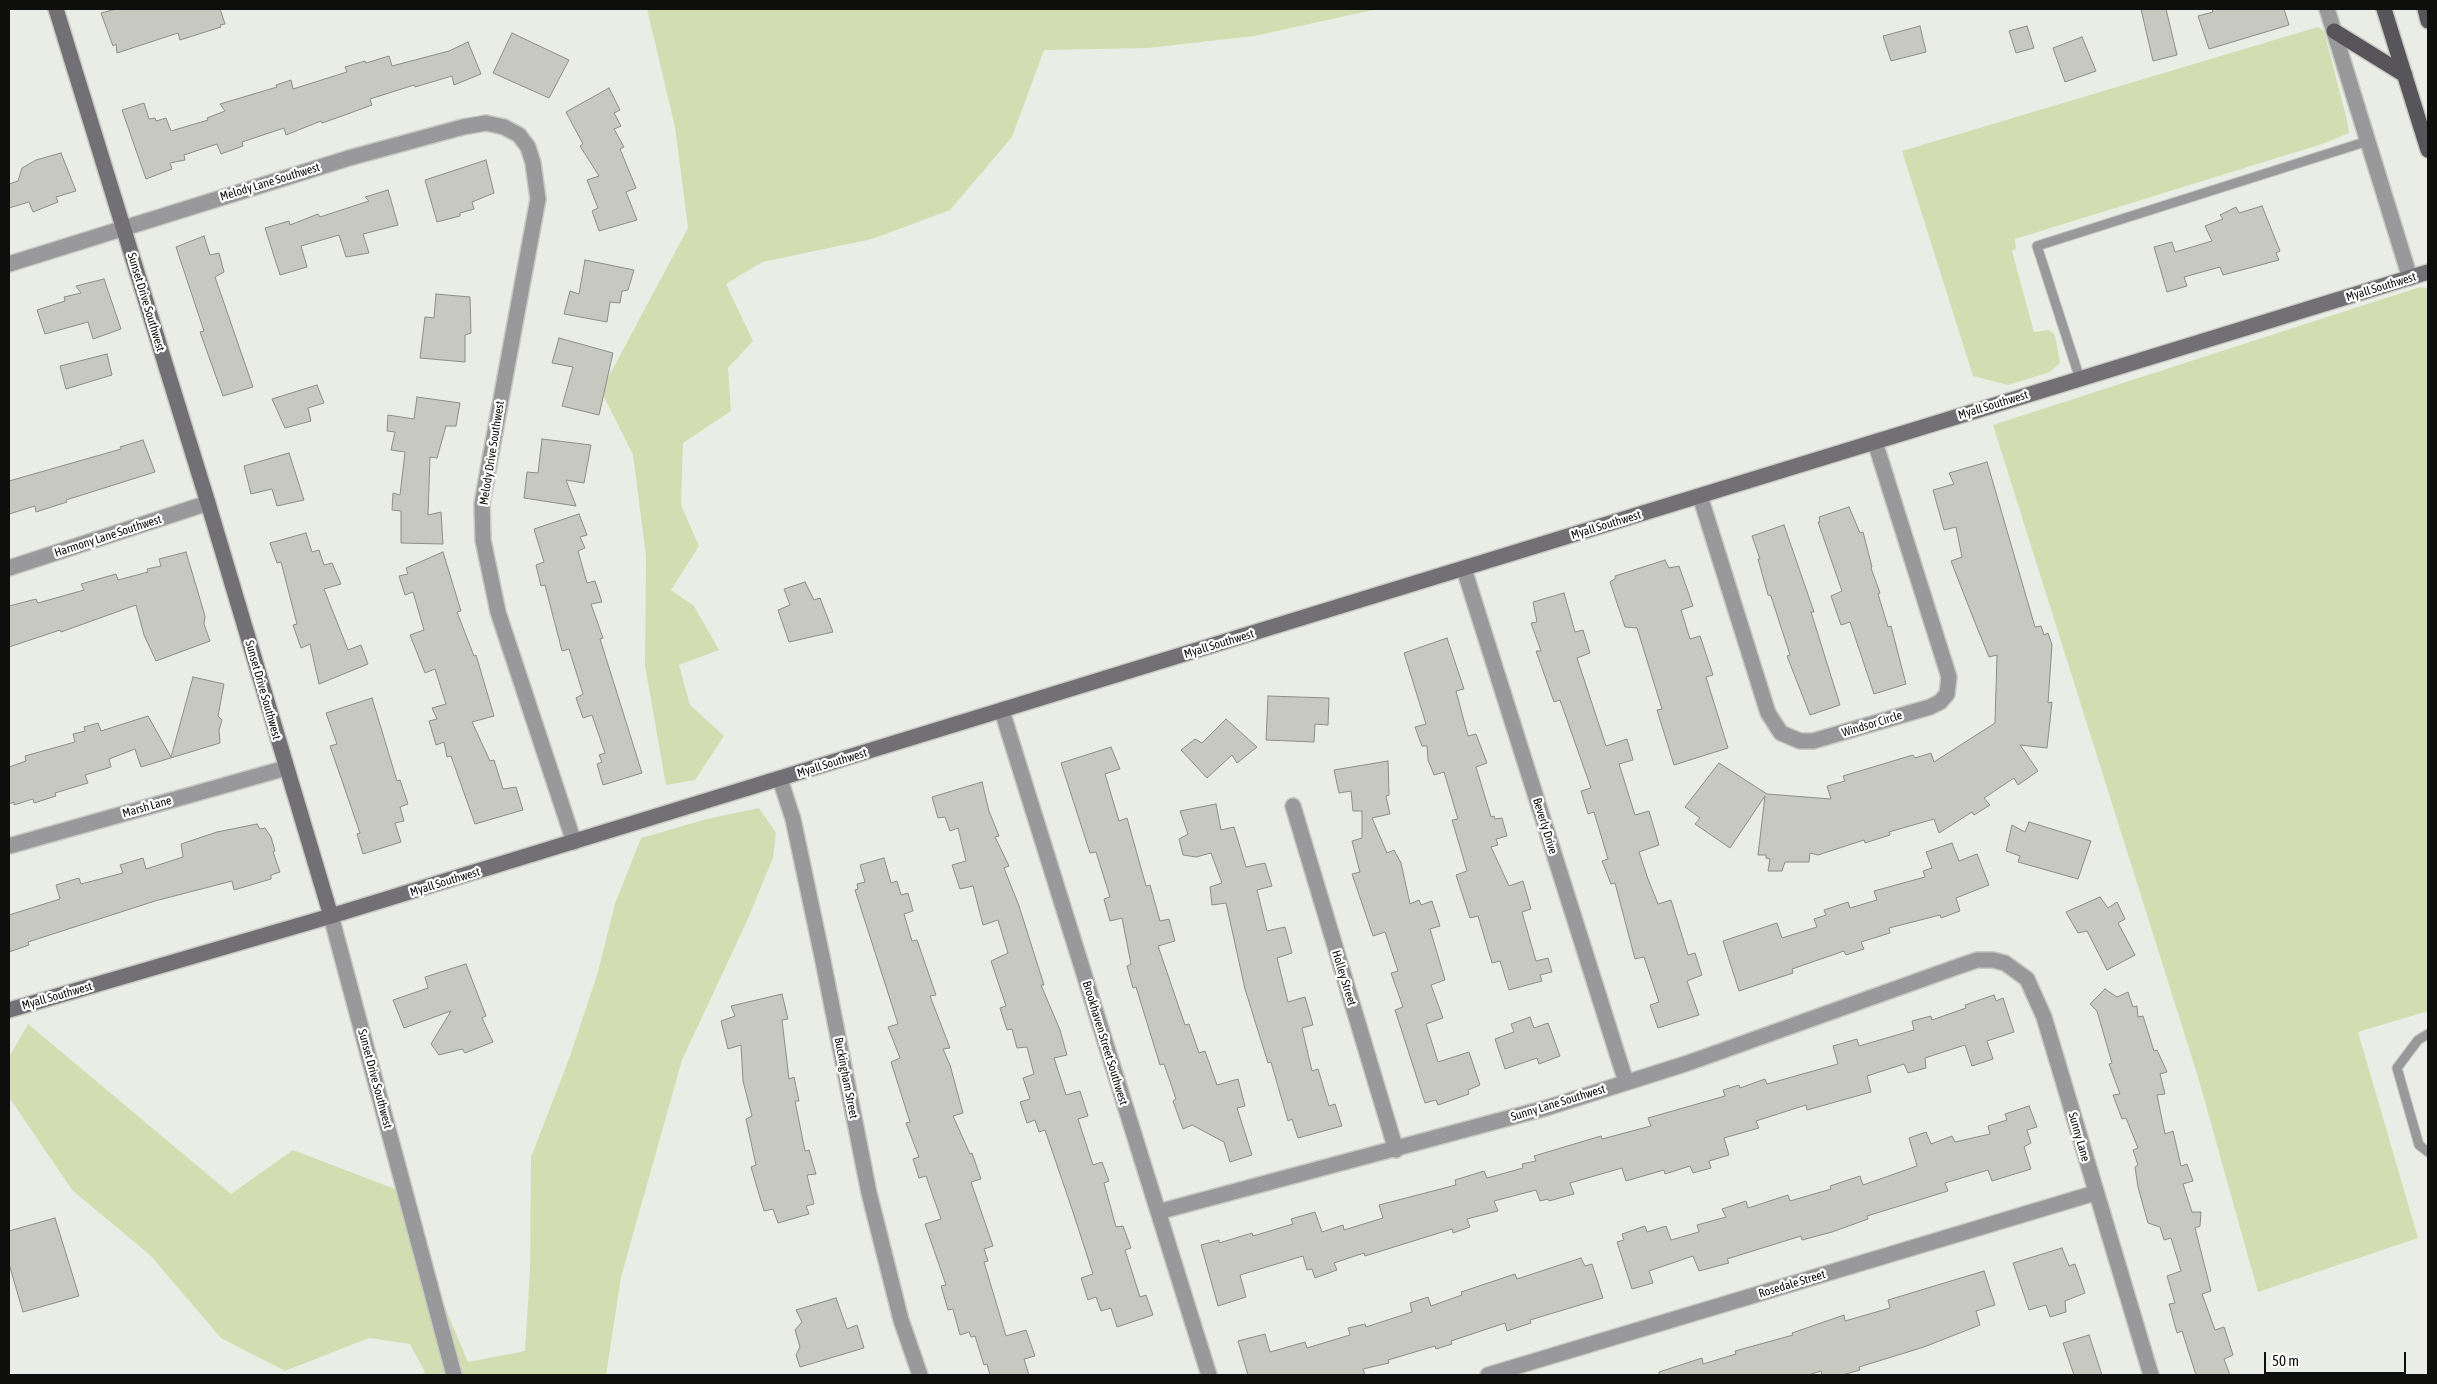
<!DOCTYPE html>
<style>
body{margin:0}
#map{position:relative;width:2437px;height:1384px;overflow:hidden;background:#eaede5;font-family:"Asap Condensed",sans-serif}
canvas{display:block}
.frame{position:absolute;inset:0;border:10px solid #0e0f0c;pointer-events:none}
.scale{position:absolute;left:2264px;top:1352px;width:142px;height:22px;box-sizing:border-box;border:2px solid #0e0f0c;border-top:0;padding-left:6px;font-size:15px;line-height:18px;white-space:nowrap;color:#0e0f0c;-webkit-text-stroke:4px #fff;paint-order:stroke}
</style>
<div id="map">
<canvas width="2437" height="1384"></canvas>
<div class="frame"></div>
<div class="scale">50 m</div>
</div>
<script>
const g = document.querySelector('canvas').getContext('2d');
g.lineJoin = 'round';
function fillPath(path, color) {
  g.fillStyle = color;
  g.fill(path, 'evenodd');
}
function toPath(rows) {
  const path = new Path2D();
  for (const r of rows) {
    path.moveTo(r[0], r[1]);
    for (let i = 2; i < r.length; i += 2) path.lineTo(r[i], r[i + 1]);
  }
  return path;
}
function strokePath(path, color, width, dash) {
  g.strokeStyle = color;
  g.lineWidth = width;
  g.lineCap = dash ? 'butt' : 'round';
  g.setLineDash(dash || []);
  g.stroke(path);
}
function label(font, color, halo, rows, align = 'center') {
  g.font = font + ' "Asap Condensed",sans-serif';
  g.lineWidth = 4.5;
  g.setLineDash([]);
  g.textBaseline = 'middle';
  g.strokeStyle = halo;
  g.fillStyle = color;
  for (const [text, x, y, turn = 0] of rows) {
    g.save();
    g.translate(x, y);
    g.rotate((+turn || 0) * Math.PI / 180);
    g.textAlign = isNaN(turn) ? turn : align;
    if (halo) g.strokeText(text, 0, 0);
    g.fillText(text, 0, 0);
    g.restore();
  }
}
fillPath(toPath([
 [647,9,1378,9,1254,36,1148,48,1044,50,1012,137,950,210,872,239,762,262,726,284,753,341,728,368,731,411,683,443,681,505,699,546,671,590,694,606,719,650,679,665,690,705,724,736,695,780,666,785,645,666,646,556,633,455,601,391,688,228,675,127],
 [2318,27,2324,31,2347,120,2349,133,2322,144,2015,239,2016,249,2012,251,2034,332,2049,330,2055,335,2060,363,2050,372,2008,385,1973,376,1902,151],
 [2420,287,2428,288,2428,1011,2358,1032,2418,1238,2258,1292,2198,1077,1993,425],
 [759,808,776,833,773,858,747,921,682,1060,621,1277,606,1375,422,1375,425,1372,410,1344,369,1338,285,1371,221,1338,150,1255,72,1190,9,1097,9,1057,28,1024,231,1194,293,1150,395,1189,468,1362,525,1351,530,1270,531,1157,569,1059,598,972,615,904,641,838,707,819]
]), '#d2deb1');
const building = toPath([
 [116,9,220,9,225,24,220,25,221,27,180,40,178,33,117,53,116,44,113,46,101,13,116,9],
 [2141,9,2166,9,2177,55,2153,61,2141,9],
 [2212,9,2284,9,2289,25,2209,49,2198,16,2213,12,2212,9],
 [1920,26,1926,52,1891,61,1883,36,1920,26],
 [2027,26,2034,48,2016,53,2009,31,2027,26],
 [512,33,569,60,549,98,493,73,512,33],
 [2082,37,2096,71,2065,82,2053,48,2082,37],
 [468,42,481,74,454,85,452,76,415,87,414,85,370,99,372,105,342,116,322,123,321,121,286,135,284,128,242,142,243,146,221,154,217,144,184,155,185,160,170,163,172,169,146,179,122,110,144,103,149,119,155,118,156,121,166,118,171,131,208,120,207,118,225,111,220,104,277,87,276,85,291,80,293,89,347,72,345,67,365,61,366,63,389,56,392,66,449,51,468,42],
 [609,88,620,110,614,113,621,126,614,129,624,147,620,149,636,188,626,192,637,220,599,231,592,211,598,208,587,180,599,176,580,146,583,144,566,112,609,88],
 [61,153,76,191,56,197,58,202,33,212,29,202,9,208,9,184,18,181,22,168,36,160,61,153],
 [486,160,494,193,472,202,474,209,460,213,460,216,437,222,425,180,486,160],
 [388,190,398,225,363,234,369,253,346,257,339,235,301,246,307,267,280,275,265,228,289,221,290,225,318,214,320,217,369,201,365,197,388,190],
 [2262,206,2280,251,2276,253,2279,260,2223,275,2220,267,2184,277,2187,286,2167,292,2154,247,2172,242,2175,252,2212,241,2205,226,2223,219,2220,215,2236,207,2239,213,2262,206],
 [204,236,210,255,219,253,224,272,215,277,253,387,223,396,200,332,204,331,176,247,204,236],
 [585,260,634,270,628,290,622,291,620,303,610,302,607,322,564,314,570,291,579,294,585,260],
 [104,279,121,329,93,339,88,322,45,334,37,310,65,301,64,297,81,293,76,286,104,279],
 [436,294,470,297,471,333,465,335,465,362,420,358,425,317,434,318,436,294],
 [559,338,613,353,599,415,562,406,573,367,552,363,559,338],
 [107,354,112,375,66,389,60,366,107,354],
 [317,385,324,403,308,408,311,421,285,428,272,399,317,385],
 [417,397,460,403,456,426,446,426,437,458,430,457,428,515,441,512,443,544,401,543,401,511,392,510,393,493,400,495,405,452,391,450,395,432,387,431,388,415,414,419,417,397],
 [542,439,591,445,584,483,566,480,576,506,524,498,527,472,538,473,542,439],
 [143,440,155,472,66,500,67,502,36,512,35,506,9,514,9,481,121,449,120,447,143,440],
 [289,453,304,500,277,506,272,489,251,494,244,466,289,453],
 [1987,462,2035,627,2041,626,2044,635,2048,633,2052,645,2048,703,2052,702,2047,748,2020,745,2038,771,2018,785,2014,778,1984,798,1990,805,1974,815,1972,812,1939,833,1934,819,1889,832,1890,835,1865,843,1864,840,1818,855,1810,853,1809,862,1785,862,1782,871,1768,871,1770,859,1766,858,1766,855,1758,855,1765,796,1730,848,1695,824,1700,818,1685,807,1719,763,1767,794,1831,799,1827,786,1845,781,1843,776,1913,755,1915,758,1931,753,1934,762,1995,723,1997,655,1989,657,1972,615,1951,561,1962,557,1956,527,1944,530,1933,490,1954,484,1949,473,1987,462],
 [1849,507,1860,533,1863,532,1872,567,1871,568,1880,593,1878,594,1888,627,1891,626,1906,684,1874,694,1850,622,1841,625,1831,596,1842,591,1818,522,1820,522,1819,517,1849,507],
 [579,514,587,535,580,537,585,548,578,551,587,583,595,581,602,602,591,604,603,638,600,639,642,773,603,785,597,764,602,762,599,755,605,753,592,715,583,718,576,698,583,694,569,649,562,651,545,585,541,586,536,565,544,562,534,529,579,514],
 [1784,525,1814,612,1811,612,1840,705,1810,715,1787,656,1790,655,1771,596,1768,595,1758,559,1760,559,1752,536,1784,525],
 [306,533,312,552,319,550,324,565,332,563,341,584,324,589,348,650,361,645,368,664,319,684,310,644,301,648,293,625,297,624,281,562,277,563,270,543,306,533],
 [186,552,205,616,204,624,210,641,156,661,144,635,136,605,61,632,60,630,9,647,9,606,36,599,38,603,84,590,81,584,116,574,118,580,148,572,147,569,161,566,159,559,186,552],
 [443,552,461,611,457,612,474,656,476,655,494,716,472,722,490,761,494,760,503,789,516,787,523,810,475,824,451,756,447,757,444,742,436,745,429,721,437,719,432,708,446,704,435,669,425,673,410,635,424,630,413,592,405,595,399,576,408,574,406,568,443,552],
 [1665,560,1669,568,1679,566,1693,606,1681,610,1690,639,1700,636,1713,675,1706,677,1728,748,1674,765,1657,710,1662,709,1637,628,1625,627,1610,582,1616,578,1615,576,1665,560],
 [805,582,814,600,820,598,833,632,789,642,778,610,790,605,784,589,805,582],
 [1564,593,1575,632,1583,630,1590,653,1577,658,1606,746,1627,739,1633,760,1619,764,1635,815,1649,811,1659,845,1639,852,1648,879,1658,904,1671,900,1688,955,1695,953,1702,975,1687,981,1699,1015,1658,1028,1650,1005,1659,1002,1644,957,1635,959,1615,883,1611,884,1602,861,1608,859,1594,812,1588,814,1581,791,1591,788,1560,700,1554,702,1536,651,1541,651,1531,623,1537,622,1533,602,1564,593],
 [1447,638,1464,689,1456,691,1468,736,1476,734,1487,763,1476,767,1491,817,1494,816,1495,819,1502,818,1507,836,1496,839,1498,845,1491,847,1509,886,1523,881,1531,909,1522,912,1536,961,1548,958,1552,972,1540,975,1542,981,1509,990,1500,961,1492,963,1478,916,1470,918,1456,875,1467,871,1452,820,1458,819,1444,772,1434,775,1428,760,1427,746,1422,746,1415,727,1426,724,1404,653,1447,638],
 [193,677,224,684,218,716,222,720,219,730,220,743,141,767,135,749,109,759,111,767,85,775,88,783,55,793,56,796,34,803,33,799,14,805,14,802,9,804,9,767,26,761,25,756,75,742,73,734,85,731,84,727,98,723,101,731,148,716,171,757,193,677],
 [1268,696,1329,698,1328,725,1315,724,1314,742,1266,740,1268,696],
 [372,698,397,781,400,780,408,804,400,807,404,821,395,823,401,842,363,854,357,834,360,833,330,746,337,744,326,713,372,698],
 [1226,719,1257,747,1237,763,1232,755,1207,778,1181,750,1195,739,1202,743,1226,719],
 [1111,747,1120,769,1105,774,1119,821,1127,818,1146,886,1150,885,1160,921,1169,919,1175,941,1158,946,1185,1025,1189,1024,1199,1053,1205,1051,1217,1085,1238,1079,1245,1106,1237,1108,1252,1155,1230,1162,1224,1142,1192,1125,1183,1129,1173,1101,1176,1099,1164,1064,1160,1065,1136,987,1133,988,1127,966,1131,964,1122,918,1110,921,1104,899,1110,897,1096,852,1090,853,1061,763,1111,747],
 [1388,761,1389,795,1386,796,1390,814,1372,818,1387,853,1394,850,1401,863,1410,904,1419,900,1421,905,1432,901,1440,926,1430,929,1445,980,1431,985,1443,1018,1426,1024,1438,1062,1469,1052,1480,1085,1468,1090,1469,1094,1438,1105,1436,1100,1425,1103,1395,1010,1403,1007,1391,973,1398,971,1385,932,1373,936,1352,874,1360,872,1352,841,1362,838,1362,811,1353,811,1351,791,1339,793,1334,770,1388,761],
 [982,782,989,811,999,836,995,837,1009,866,1004,868,1019,906,1044,985,1041,985,1060,1030,1067,1055,1054,1058,1066,1095,1080,1091,1088,1116,1078,1119,1093,1165,1102,1162,1109,1181,1104,1183,1116,1227,1123,1226,1131,1248,1125,1250,1140,1297,1146,1295,1153,1315,1117,1327,1111,1308,1101,1311,1096,1297,1088,1300,1081,1278,1093,1274,1072,1209,1045,1130,1039,1132,1035,1120,1027,1123,1020,1102,1030,1099,1023,1078,1034,1074,1027,1047,1017,1048,1012,1029,1007,1030,1000,1008,1006,1006,991,961,1008,953,998,920,983,925,973,886,960,889,952,865,966,861,958,828,950,831,945,817,938,818,932,797,982,782],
 [1216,804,1221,830,1234,827,1246,867,1265,863,1272,886,1257,890,1267,931,1285,927,1292,953,1277,958,1288,1002,1305,997,1313,1025,1302,1028,1312,1071,1318,1069,1329,1106,1335,1104,1342,1126,1298,1138,1292,1119,1288,1121,1271,1062,1268,1063,1245,989,1226,903,1212,905,1210,887,1222,883,1211,853,1196,857,1183,855,1179,839,1188,834,1180,811,1216,804],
 [2029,822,2091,841,2078,879,2018,862,2020,856,2006,851,2012,825,2025,832,2029,822],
 [257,824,260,829,265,828,271,837,275,851,273,852,280,872,271,875,271,879,234,890,232,881,155,901,28,942,29,945,9,952,9,915,60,899,56,885,79,878,81,884,123,873,120,865,143,858,146,869,183,857,181,844,217,832,257,824],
 [1952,843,1959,861,1977,854,1989,885,1956,898,1960,911,1941,918,1940,915,1889,928,1890,933,1861,942,1864,949,1846,955,1844,951,1792,969,1793,973,1739,991,1723,941,1777,923,1782,938,1817,927,1814,919,1826,915,1824,910,1848,902,1850,908,1877,900,1874,891,1925,877,1923,871,1932,868,1926,852,1952,843],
 [884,858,891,883,897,881,901,895,908,893,913,911,904,914,912,941,917,940,936,995,930,996,950,1048,943,1049,950,1065,963,1113,953,1116,970,1154,972,1153,981,1179,971,1182,993,1246,984,1249,988,1261,984,1262,1006,1336,1026,1330,1035,1356,1024,1359,1029,1375,990,1375,987,1364,984,1365,975,1336,971,1337,969,1332,960,1335,953,1309,948,1310,941,1286,946,1285,925,1224,941,1219,926,1176,919,1178,913,1159,919,1157,906,1123,910,1122,891,1062,900,1058,888,1027,898,1024,855,890,858,889,857,884,865,882,860,865,884,858],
 [2100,897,2108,908,2117,902,2125,919,2118,923,2135,955,2107,970,2087,931,2078,933,2066,912,2100,897],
 [466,964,486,1016,482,1018,493,1042,465,1053,462,1049,439,1055,431,1044,451,1011,404,1028,393,1000,428,988,425,977,466,964],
 [2105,989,2117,997,2128,992,2133,1007,2137,1006,2138,1017,2143,1016,2154,1051,2157,1050,2167,1072,2160,1074,2165,1094,2157,1095,2165,1134,2173,1131,2181,1166,2187,1164,2193,1181,2183,1184,2192,1212,2201,1212,2200,1226,2195,1228,2211,1291,2202,1294,2215,1330,2224,1327,2233,1355,2224,1359,2230,1375,2196,1375,2182,1331,2177,1333,2169,1304,2175,1303,2167,1276,2181,1271,2171,1238,2164,1240,2160,1227,2148,1223,2138,1187,2135,1167,2138,1165,2133,1150,2138,1148,2126,1118,2122,1119,2113,1095,2120,1094,2109,1064,2112,1063,2097,1011,2090,1004,2105,989],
 [782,994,788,1019,782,1020,789,1079,794,1077,799,1101,795,1101,805,1151,809,1150,816,1174,807,1175,814,1204,806,1206,809,1214,778,1223,773,1209,764,1211,751,1167,756,1165,746,1119,752,1116,743,1081,741,1045,728,1049,721,1021,735,1016,731,1006,782,994],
 [1994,995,1996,1001,2003,998,2014,1032,1987,1041,1993,1059,1972,1066,1965,1045,1925,1058,1926,1068,1908,1073,1904,1064,1867,1076,1871,1092,1807,1110,1806,1105,1756,1121,1759,1128,1724,1138,1729,1155,1709,1161,1711,1168,1693,1173,1690,1166,1665,1174,1664,1170,1626,1181,1622,1168,1570,1183,1574,1194,1549,1201,1548,1199,1540,1201,1536,1190,1494,1201,1498,1211,1467,1219,1470,1227,1453,1233,1452,1229,1365,1256,1364,1253,1334,1263,1337,1270,1315,1278,1312,1269,1307,1270,1303,1256,1240,1275,1246,1297,1218,1306,1201,1245,1219,1240,1219,1243,1252,1233,1253,1236,1293,1224,1291,1219,1315,1212,1322,1232,1343,1225,1344,1230,1383,1218,1379,1205,1456,1185,1455,1180,1484,1171,1487,1178,1523,1168,1522,1164,1536,1161,1534,1156,1601,1136,1602,1139,1651,1126,1648,1118,1725,1096,1723,1090,1739,1085,1740,1088,1765,1079,1767,1084,1838,1064,1833,1046,1857,1039,1859,1046,1914,1030,1912,1021,1931,1016,1932,1020,1966,1008,1965,1005,1994,995],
 [1530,1017,1534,1028,1548,1023,1560,1056,1539,1064,1537,1058,1505,1069,1495,1039,1514,1032,1511,1024,1530,1017],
 [2029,1106,2037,1127,2027,1130,2031,1143,2024,1147,2031,1169,1992,1181,1988,1170,1945,1183,1948,1191,1867,1216,1868,1219,1832,1232,1802,1240,1801,1236,1727,1259,1729,1263,1699,1271,1693,1256,1649,1271,1653,1283,1632,1289,1617,1242,1624,1240,1622,1234,1645,1226,1647,1232,1666,1226,1671,1240,1699,1232,1697,1225,1726,1217,1722,1209,1746,1201,1748,1208,1788,1195,1790,1201,1831,1189,1830,1186,1860,1176,1863,1185,1917,1166,1909,1138,1926,1132,1931,1144,1952,1136,1955,1142,1990,1134,1988,1126,2007,1120,2005,1114,2029,1106],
 [55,1218,79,1296,23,1312,9,1264,9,1231,55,1218],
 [2062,1248,2069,1266,2075,1264,2085,1293,2065,1301,2066,1312,2050,1317,2046,1305,2029,1310,2013,1263,2062,1248],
 [1581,1258,1585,1266,1592,1264,1603,1298,1530,1320,1531,1323,1507,1331,1505,1323,1451,1341,1452,1344,1436,1349,1435,1346,1388,1360,1389,1363,1363,1369,1365,1375,1248,1375,1238,1341,1265,1334,1270,1352,1305,1342,1307,1348,1350,1335,1348,1328,1365,1324,1366,1327,1412,1312,1410,1303,1428,1297,1431,1306,1462,1295,1461,1292,1515,1274,1517,1279,1581,1258],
 [1984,1271,1995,1305,1976,1311,1980,1325,1924,1347,1859,1367,1860,1370,1842,1375,1822,1375,1821,1371,1808,1375,1659,1375,1659,1372,1702,1358,1703,1364,1736,1354,1735,1351,1793,1335,1792,1333,1844,1315,1845,1321,1890,1308,1888,1300,1984,1271],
 [836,1298,847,1329,857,1325,864,1348,800,1367,796,1355,800,1347,795,1330,802,1322,796,1310,836,1298],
 [2089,1335,2102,1375,2074,1375,2063,1343,2089,1335]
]);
fillPath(building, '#c7c9c1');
strokePath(building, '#8c8e86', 1);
const lane = toPath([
 [2080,379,2037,246,2368,141],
 [2428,1034,2418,1040,2397,1068,2419,1145,2428,1152]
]);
const street = toPath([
 [2327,9,2410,278],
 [9,264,349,158,463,127,486,123,504,127,519,135,528,147,533,163,538,199,490,459,482,504,483,540,498,612,574,842],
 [1700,496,1768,713,1781,733,1800,741,1813,741,1930,707,1940,702,1947,694,1949,677,1875,442],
 [9,568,208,503],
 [1464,569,1626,1082],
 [1002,711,1209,1375],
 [780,779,793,819,823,961,869,1193,901,1320,920,1375],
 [1293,806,1396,1150],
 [9,846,286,768],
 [331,916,454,1375],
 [1158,1212,1546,1108,1688,1063,1951,969,1977,960,1993,960,2005,963,2027,979,2044,1017,2151,1375],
 [1488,1375,2095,1193]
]);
const secondary = toPath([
 [56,9,208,503,331,916],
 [9,1010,331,916,2428,272]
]);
const primary = toPath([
 [2384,9,2428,150],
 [2425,9,2428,21],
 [2334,31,2405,75]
]);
strokePath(lane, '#c7c9c2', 11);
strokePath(street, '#c7c9c2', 18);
strokePath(secondary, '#c7c9c2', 18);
strokePath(primary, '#c7c9c2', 18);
strokePath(lane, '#99989b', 9);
strokePath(street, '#99989b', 15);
strokePath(secondary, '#727075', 15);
strokePath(primary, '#57545a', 15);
label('12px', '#0e0f0c', '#fff', [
 ["Melody Lane Southwest",270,182,-17],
 ["Myall Southwest",2381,287,-17],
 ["Sunset Drive Southwest",146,302,73],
 ["Myall Southwest",1993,405,-17],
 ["Melody Drive Southwest",492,453,-81],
 ["Myall Southwest",1606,525,-17],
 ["Harmony Lane Southwest",108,536,-18],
 ["Myall Southwest",1219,644,-17],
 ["Sunset Drive Southwest",263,690,74],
 ["Windsor Circle",1872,724,-17],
 ["Myall Southwest",832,763,-17],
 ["Marsh Lane",147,807,-16],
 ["Beverly Drive",1545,826,73],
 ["Myall Southwest",445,882,-17],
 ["Holley Street",1344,978,73],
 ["Myall Southwest",57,996,-16],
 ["Brookhaven Street Southwest",1105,1043,73],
 ["Buckingham Street",846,1078,79],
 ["Sunset Drive Southwest",375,1079,75],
 ["Sunny Lane Southwest",1558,1103,-17],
 ["Sunny Lane",2079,1137,74],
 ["Rosedale Street",1792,1284,-17]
]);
</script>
